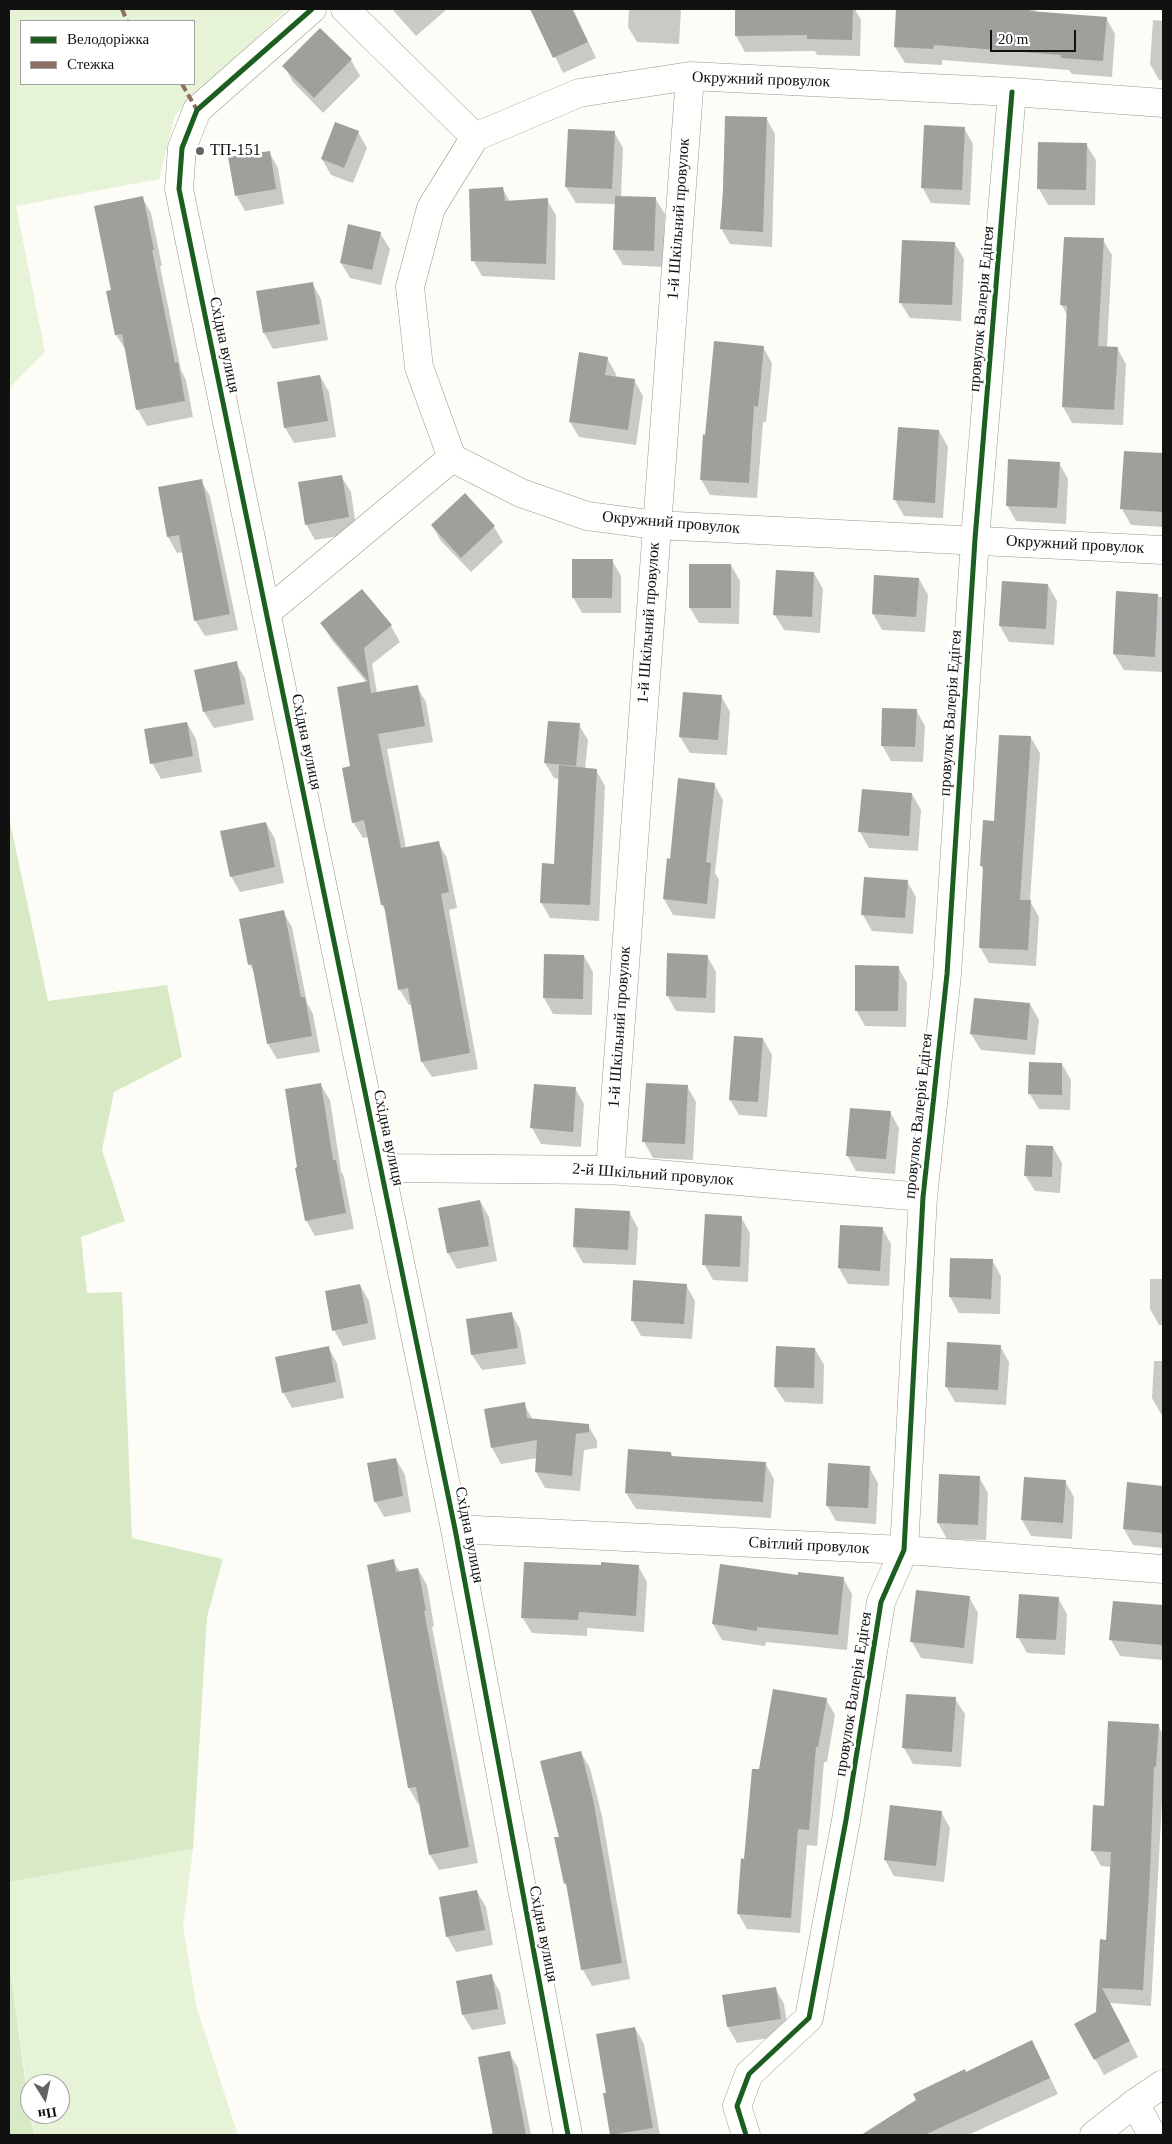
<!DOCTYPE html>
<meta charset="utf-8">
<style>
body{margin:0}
#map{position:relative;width:1172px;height:2144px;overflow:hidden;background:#fdfcf7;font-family:"Times New Roman",serif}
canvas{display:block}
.frame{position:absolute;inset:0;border:10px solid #111;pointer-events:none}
.legend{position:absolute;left:20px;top:20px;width:175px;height:65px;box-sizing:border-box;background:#fff;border:1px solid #a0a0a0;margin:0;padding:6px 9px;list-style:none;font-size:15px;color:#111}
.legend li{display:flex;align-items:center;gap:10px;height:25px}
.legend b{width:25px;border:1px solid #a0a0a0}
.north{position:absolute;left:20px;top:2074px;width:50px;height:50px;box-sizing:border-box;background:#fff;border:1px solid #a0a0a0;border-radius:50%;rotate:170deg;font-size:14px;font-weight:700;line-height:20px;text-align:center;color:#111}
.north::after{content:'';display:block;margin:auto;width:18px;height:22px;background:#646362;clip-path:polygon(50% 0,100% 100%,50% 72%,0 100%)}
.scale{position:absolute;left:990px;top:30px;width:86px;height:22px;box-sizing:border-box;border:2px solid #111;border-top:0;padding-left:6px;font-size:15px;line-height:18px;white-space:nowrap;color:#111;-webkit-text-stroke:4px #fff;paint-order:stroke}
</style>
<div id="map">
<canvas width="1172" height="2144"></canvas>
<div class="frame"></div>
<ul class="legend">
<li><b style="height:6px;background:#1b5e20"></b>Велодоріжка</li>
<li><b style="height:6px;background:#8d6e63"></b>Стежка</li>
</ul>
<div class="north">Пн</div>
<div class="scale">20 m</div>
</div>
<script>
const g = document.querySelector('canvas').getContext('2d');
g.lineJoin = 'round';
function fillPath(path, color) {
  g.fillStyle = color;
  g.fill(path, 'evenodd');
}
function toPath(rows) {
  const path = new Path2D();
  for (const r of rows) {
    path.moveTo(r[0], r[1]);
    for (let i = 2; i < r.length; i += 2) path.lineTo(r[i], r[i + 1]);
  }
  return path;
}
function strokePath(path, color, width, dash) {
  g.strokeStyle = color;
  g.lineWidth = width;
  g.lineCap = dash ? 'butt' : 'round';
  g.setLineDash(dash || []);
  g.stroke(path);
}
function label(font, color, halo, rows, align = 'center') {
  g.font = font + ' "Times New Roman",serif';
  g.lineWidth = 5;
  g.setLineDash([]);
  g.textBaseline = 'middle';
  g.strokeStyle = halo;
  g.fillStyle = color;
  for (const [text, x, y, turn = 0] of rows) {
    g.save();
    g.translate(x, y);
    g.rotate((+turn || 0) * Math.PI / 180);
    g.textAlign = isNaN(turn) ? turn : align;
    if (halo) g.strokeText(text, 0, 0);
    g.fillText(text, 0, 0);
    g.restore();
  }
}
fillPath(toPath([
 [9,9,287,9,175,115,159,179,16,206,45,352,9,388],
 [21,21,194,21,194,84,21,84],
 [193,1849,183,1927,197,2009,238,2135,34,2135,31,2114,60,2114,60,2084,30,2084,30,2108,9,1961,9,1882]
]), '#e7f3d7');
fillPath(toPath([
 [9,817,48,1001,167,985,182,1057,114,1092,102,1150,125,1221,81,1237,87,1293,122,1292,132,1538,223,1559,207,1617,193,1849,9,1882],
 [9,1961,30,2114,34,2135,9,2135]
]), '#d8eac5');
fillPath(toPath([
 [392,9,447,9,416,36],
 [532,9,573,9,596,58,563,73],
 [629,9,681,9,679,44,637,42,628,27],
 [736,9,855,9,861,20,860,56,817,55,815,51,745,52,736,36],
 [897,9,1034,9,1037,13,1106,18,1115,34,1112,77,1072,74,1069,70,942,60,942,65,905,63,895,47],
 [1153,20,1163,21,1163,80,1159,80,1150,64],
 [351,60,360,76,323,113,293,82,284,66],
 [726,117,766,118,775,134,772,247,730,244,721,228],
 [964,128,973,144,970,205,931,203,922,187],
 [358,132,367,148,353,183,331,175,322,159],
 [614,132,623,148,621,197,655,198,665,214,663,267,623,265,614,250,616,204,576,203,566,187],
 [1086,144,1096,160,1095,205,1048,205,1039,189],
 [269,152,278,168,284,204,245,211,236,195],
 [503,189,510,202,547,200,556,215,555,280,482,276,473,260],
 [142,197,151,213,162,266,160,266,181,370,186,380,193,417,147,426,138,410,126,350,116,335,113,291],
 [380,233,390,249,381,285,350,278,341,263],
 [1103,240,1112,255,1107,347,1117,348,1126,364,1123,425,1072,423,1063,407,1067,315,1062,305],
 [955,244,964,259,961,321,910,318,900,302],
 [312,283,321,299,328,340,273,349,264,333],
 [763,347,772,363,766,422,763,422,757,498,710,495,701,479,706,436],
 [607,358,616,374,615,378,634,380,643,396,636,445,579,437,570,422],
 [320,376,329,392,336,437,294,443,285,428],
 [939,431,948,447,943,518,904,516,895,500],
 [1125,452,1163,454,1163,527,1131,525,1122,509],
 [1059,463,1068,479,1066,524,1016,521,1007,505],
 [341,476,351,492,357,533,315,540,306,524],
 [201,481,210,496,238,630,205,636,195,620,183,552,177,553,168,537,159,488],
 [465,495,494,527,503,542,471,572,441,541,432,525],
 [612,560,621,576,621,613,582,613,573,597],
 [731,565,740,581,739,624,699,623,690,608],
 [814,573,823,589,820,633,784,630,774,614],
 [919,579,928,595,925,632,882,630,873,614],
 [1048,585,1057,601,1054,645,1009,642,1000,626],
 [1118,593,1163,597,1163,672,1124,670,1114,654],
 [322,623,391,626,400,642,372,664,377,693,417,687,426,702,433,742,387,749,406,848,438,842,447,858,457,908,449,910,478,1069,432,1077,422,1062,412,1005,409,1005,400,990,387,913,382,905,369,837,363,838,353,822,352,767,367,683,331,639],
 [236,663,245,678,254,720,214,728,204,712,196,671],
 [721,696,730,712,727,755,690,753,680,737],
 [916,710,925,726,923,762,891,761,882,745],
 [187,723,196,739,202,772,161,779,152,763],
 [579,725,588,740,585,769,596,770,605,786,599,921,550,918,541,902,556,865,560,779,554,778,545,763],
 [1031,738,1040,753,1030,901,1039,917,1036,966,989,963,980,947,984,871,981,866,996,822],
 [714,784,723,800,715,873,719,880,715,919,673,915,664,899,671,860],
 [912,794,921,810,918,851,869,848,860,832],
 [266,823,275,839,284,883,240,892,231,876],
 [907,881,916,897,913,934,872,931,863,915],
 [283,912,292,927,307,1003,313,1014,320,1052,277,1059,268,1044,255,974,250,965],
 [545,955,584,956,593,972,592,1015,553,1014,544,998],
 [707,956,716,972,715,1013,676,1011,667,995],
 [898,967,907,983,906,1027,865,1026,856,1010],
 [1030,1004,1039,1020,1035,1055,981,1050,971,1034],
 [763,1039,772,1055,767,1117,739,1115,730,1100],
 [1062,1064,1071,1080,1070,1110,1039,1109,1029,1093],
 [320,1084,330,1100,341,1171,344,1177,354,1229,315,1236,306,1220,299,1168],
 [535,1085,575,1088,584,1104,581,1147,541,1144,532,1128],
 [687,1086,696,1102,693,1160,653,1158,644,1142],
 [890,1112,899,1128,895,1174,856,1171,847,1155],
 [1053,1147,1062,1163,1060,1193,1035,1191,1025,1175],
 [480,1201,489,1217,497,1261,457,1269,448,1253,440,1209],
 [576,1210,629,1212,638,1228,636,1265,583,1263,574,1247],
 [741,1217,750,1233,748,1282,713,1280,704,1264],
 [841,1226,882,1228,891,1244,889,1286,848,1284,839,1268],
 [992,1260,1001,1276,1000,1314,959,1313,950,1297],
 [1150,1279,1163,1279,1163,1325,1159,1325,1150,1309],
 [360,1285,369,1301,376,1339,343,1346,334,1330],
 [686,1285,695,1301,692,1339,641,1336,632,1320],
 [511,1313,520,1329,526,1364,482,1370,472,1355],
 [1000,1346,1009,1362,1006,1405,955,1402,946,1386],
 [328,1347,337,1363,344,1398,292,1408,283,1392],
 [815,1349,824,1365,823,1404,785,1402,775,1387],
 [1154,1361,1163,1361,1163,1414,1161,1414,1152,1398],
 [524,1404,533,1420,588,1425,597,1441,597,1448,584,1450,580,1491,545,1488,536,1472,537,1458,501,1464,492,1448],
 [671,1453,673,1457,765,1463,774,1479,771,1518,636,1509,626,1493],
 [396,1459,405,1475,411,1512,384,1517,375,1501],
 [869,1467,878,1483,876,1524,836,1521,827,1505],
 [940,1475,979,1477,988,1493,986,1540,947,1539,938,1523],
 [1065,1481,1074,1497,1072,1539,1031,1536,1022,1520],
 [1128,1484,1163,1487,1163,1548,1133,1545,1124,1529],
 [393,1561,400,1572,418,1569,427,1585,434,1626,432,1627,478,1863,439,1870,430,1855,420,1803,418,1804,409,1788],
 [638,1566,647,1582,644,1632,587,1628,587,1636,532,1633,522,1617,602,1567],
 [799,1576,843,1578,852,1594,847,1650,766,1642,765,1646,722,1640,713,1624],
 [969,1597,978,1613,973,1664,921,1658,912,1642],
 [1058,1598,1067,1614,1065,1655,1027,1653,1018,1637],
 [1114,1602,1163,1606,1163,1660,1120,1656,1111,1640],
 [826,1699,835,1715,827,1762,824,1762,817,1846,807,1845,800,1933,747,1929,738,1913,760,1771],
 [955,1699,965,1714,961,1767,913,1764,904,1748],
 [1158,1725,1163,1735,1163,1782,1151,2006,1110,2003,1138,2057,1104,2075,1076,2024,1097,2013,1107,1941,1112,1867,1101,1866,1092,1850,1105,1807],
 [581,1753,590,1768,602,1816,630,1979,592,1986,583,1970,568,1889,565,1883,560,1837],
 [941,1812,950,1828,944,1882,894,1876,885,1860],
 [477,1892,486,1907,493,1945,456,1952,447,1936],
 [491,1976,500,1992,506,2024,472,2030,463,2015],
 [775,1988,784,2004,789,2035,737,2043,728,2027,723,1996],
 [635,2028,644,2044,660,2135,612,2135,605,2094,608,2094],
 [509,2052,518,2068,531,2135,479,2135,494,2133],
 [1040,2057,1058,2094,968,2135,864,2135,918,2100,966,2073]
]), '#0003');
fillPath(toPath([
 [530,9,572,9,588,42,553,58],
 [735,9,853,9,852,40,807,39,807,35,735,36],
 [896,9,1030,9,1030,11,1107,17,1103,61,1061,58,1061,55,934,45,933,49,894,47],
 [320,28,352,59,314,98,282,66],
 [725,116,767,117,763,232,720,229,723,193],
 [335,122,359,131,344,168,321,159],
 [924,125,965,127,962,190,921,188],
 [568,129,615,131,612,189,565,187],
 [1038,142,1087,143,1086,190,1037,189],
 [270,151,276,189,235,196,228,157],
 [503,187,505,201,548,198,546,264,471,261,469,189],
 [143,196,154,250,152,250,175,363,178,362,185,401,136,410,122,334,115,335,106,291,111,290,94,206],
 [615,196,656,197,654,251,613,250],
 [348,224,381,232,372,270,340,263],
 [1064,237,1104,238,1098,346,1118,347,1114,410,1062,407,1067,306,1060,305],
 [902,240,955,242,952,305,899,303],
 [313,282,320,324,263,333,256,291],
 [714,341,764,346,758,407,754,406,749,483,700,480,703,434,705,435],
 [579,352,608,357,605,375,635,379,628,430,569,422],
 [320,375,328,421,284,428,277,382],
 [898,427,939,430,935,503,893,500],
 [1124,451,1163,453,1163,512,1120,509],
 [1008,459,1060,462,1057,508,1006,506],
 [342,475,349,517,305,525,298,482],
 [202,479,230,614,194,621,179,535,167,537,158,487],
 [465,493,495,526,461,558,431,525],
 [572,559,613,559,612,598,572,598],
 [689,564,731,564,731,608,689,608],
 [776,570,814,572,812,617,773,615],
 [874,575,919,578,916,617,872,614],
 [1002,581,1048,584,1046,629,999,626],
 [362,589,392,625,364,648,371,693,418,685,425,726,378,734,401,848,439,841,449,892,441,894,470,1053,421,1062,408,988,398,990,384,905,381,905,364,820,352,823,342,768,350,766,337,687,368,681,320,623],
 [1116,591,1158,594,1155,657,1113,654],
 [237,661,245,704,203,712,194,670],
 [683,692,722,695,718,740,679,737],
 [882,708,917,709,915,747,881,746],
 [548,721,580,723,576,766,544,763],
 [187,722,193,756,150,764,144,729],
 [999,735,1031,736,1020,900,1031,900,1028,950,979,948,983,866,980,866,983,820,994,821],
 [559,765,597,769,590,905,540,903,542,863,554,864],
 [678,778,715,783,706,862,711,863,707,904,663,899,667,858,670,859],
 [862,789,912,793,909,836,858,832],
 [266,822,275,867,230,877,220,831],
 [864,877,908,880,905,918,861,915],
 [284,910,301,997,305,997,312,1036,267,1044,252,964,248,965,239,919],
 [667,953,708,955,706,998,666,996],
 [544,954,584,955,583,999,543,998],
 [855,965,899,966,898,1011,855,1011],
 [974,998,1030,1003,1027,1040,970,1034],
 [734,1036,763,1038,758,1102,729,1100],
 [1029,1062,1062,1063,1062,1095,1028,1094],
 [321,1083,333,1160,336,1160,346,1213,305,1221,295,1168,297,1167,285,1089],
 [646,1083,688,1085,685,1144,642,1142],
 [534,1084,576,1087,573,1132,530,1128],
 [850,1108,891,1111,886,1159,846,1156],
 [1026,1145,1053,1146,1052,1177,1024,1176],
 [480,1200,489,1246,447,1253,438,1208],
 [575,1208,630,1211,628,1250,573,1247],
 [705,1214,742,1216,740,1267,702,1265],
 [840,1225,883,1227,880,1271,838,1268],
 [950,1258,993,1259,991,1299,949,1297],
 [633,1280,687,1284,684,1324,631,1321],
 [360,1284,368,1323,332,1331,325,1291],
 [512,1312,518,1348,471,1355,466,1319],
 [947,1342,1001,1345,998,1390,945,1387],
 [329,1346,336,1382,282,1393,275,1357],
 [776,1346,815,1348,814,1388,774,1387],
 [525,1402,527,1418,589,1424,589,1432,576,1434,572,1476,535,1472,537,1440,491,1448,484,1409],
 [628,1449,671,1452,671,1456,766,1462,763,1502,625,1493],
 [396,1458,403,1496,374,1502,367,1463],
 [828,1463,870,1466,868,1508,826,1506],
 [939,1474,980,1476,978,1525,937,1523],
 [1024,1477,1066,1480,1063,1523,1021,1520],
 [1127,1482,1163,1486,1163,1533,1123,1529],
 [394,1559,396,1572,418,1568,426,1611,424,1611,469,1847,429,1855,416,1787,408,1788,367,1565],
 [524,1562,601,1565,601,1562,639,1565,636,1616,579,1612,578,1620,521,1618],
 [720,1564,798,1575,798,1572,844,1577,838,1635,757,1627,757,1631,712,1624],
 [916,1590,970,1596,964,1648,910,1642],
 [1019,1594,1059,1597,1056,1640,1016,1638],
 [1113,1601,1163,1605,1163,1645,1109,1640],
 [773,1689,827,1698,818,1747,816,1747,809,1830,798,1829,791,1918,737,1914,741,1858,744,1859,752,1769,759,1769],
 [906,1694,956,1697,952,1752,902,1748],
 [1108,1721,1159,1724,1156,1767,1154,1767,1150,1873,1143,1990,1102,1988,1130,2041,1094,2060,1074,2024,1096,2012,1100,1939,1106,1940,1111,1852,1091,1851,1093,1805,1104,1806],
 [581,1751,593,1799,622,1963,581,1970,566,1883,564,1884,554,1837,559,1837,540,1761],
 [890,1805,942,1811,936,1866,884,1860],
 [477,1890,485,1930,446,1937,439,1897],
 [492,1974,498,2009,462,2015,456,1981],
 [776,1987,781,2019,727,2027,722,1995],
 [635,2027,653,2128,610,2135,603,2093,606,2093,596,2034],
 [1032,2040,1050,2078,924,2135,861,2135,916,2100,913,2094,965,2069,966,2072],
 [510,2051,526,2135,493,2135,478,2057]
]), '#a19f9c');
const minor = toPath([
 [312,9,197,110,182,148,179,189,455,1529,568,2135],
 [345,9,475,137],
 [1163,103,1012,92,690,76,579,93,475,137,431,208,410,287,419,367,452,458,521,493,587,516,656,525,1163,550],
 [267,612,452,458],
 [381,1168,610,1170,923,1197],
 [610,1170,690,76],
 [455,1529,904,1550,1163,1569],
 [1135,2103,1152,2135],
 [746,2135,737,2106,749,2074,809,2018,846,1820,881,1602,904,1550,923,1197,947,974,975,539,1012,92]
]);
const tertiary = toPath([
 [1094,2135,1135,2103,1163,2084]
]);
strokePath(minor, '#979795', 29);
strokePath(tertiary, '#979795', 29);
strokePath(minor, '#fffffe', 28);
strokePath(tertiary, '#fffffe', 28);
strokePath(toPath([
 [122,9,127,21],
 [182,84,197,110]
]), '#8d6e63', 4, [8, 4]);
strokePath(toPath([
 [312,9,197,110,182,148,179,189,455,1529,568,2135],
 [746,2135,737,2106,749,2074,809,2018,846,1820,881,1602,904,1550,923,1197,947,974,975,539,1012,92]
]), '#1b5e20', 5);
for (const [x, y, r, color] of [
 [200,151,5,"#646362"]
]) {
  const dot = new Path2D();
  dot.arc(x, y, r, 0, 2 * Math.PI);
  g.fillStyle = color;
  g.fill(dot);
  strokePath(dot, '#fff', 2);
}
label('16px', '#111', '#fff', [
 ["Окружний провулок",761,80,2],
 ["1-й Шкільний провулок",679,219,-86],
 ["провулок Валерія Едігея",982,309,-85],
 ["Східна вулиця",224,345,78],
 ["Окружний провулок",671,523,5],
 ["Окружний провулок",1075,545,3],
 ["1-й Шкільний провулок",649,623,-86],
 ["провулок Валерія Едігея",951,713,-86],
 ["Східна вулиця",306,742,78],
 ["1-й Шкільний провулок",620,1027,-86],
 ["провулок Валерія Едігея",919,1116,-84],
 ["Східна вулиця",388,1138,78],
 ["2-й Шкільний провулок",653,1175,4],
 ["Східна вулиця",469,1535,79],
 ["Світлий провулок",809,1546,3],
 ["провулок Валерія Едігея",854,1694,-81],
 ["Східна вулиця",543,1934,79]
]);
label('16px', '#111', '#fff', [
 ["ТП-151",210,151]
], 'left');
</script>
